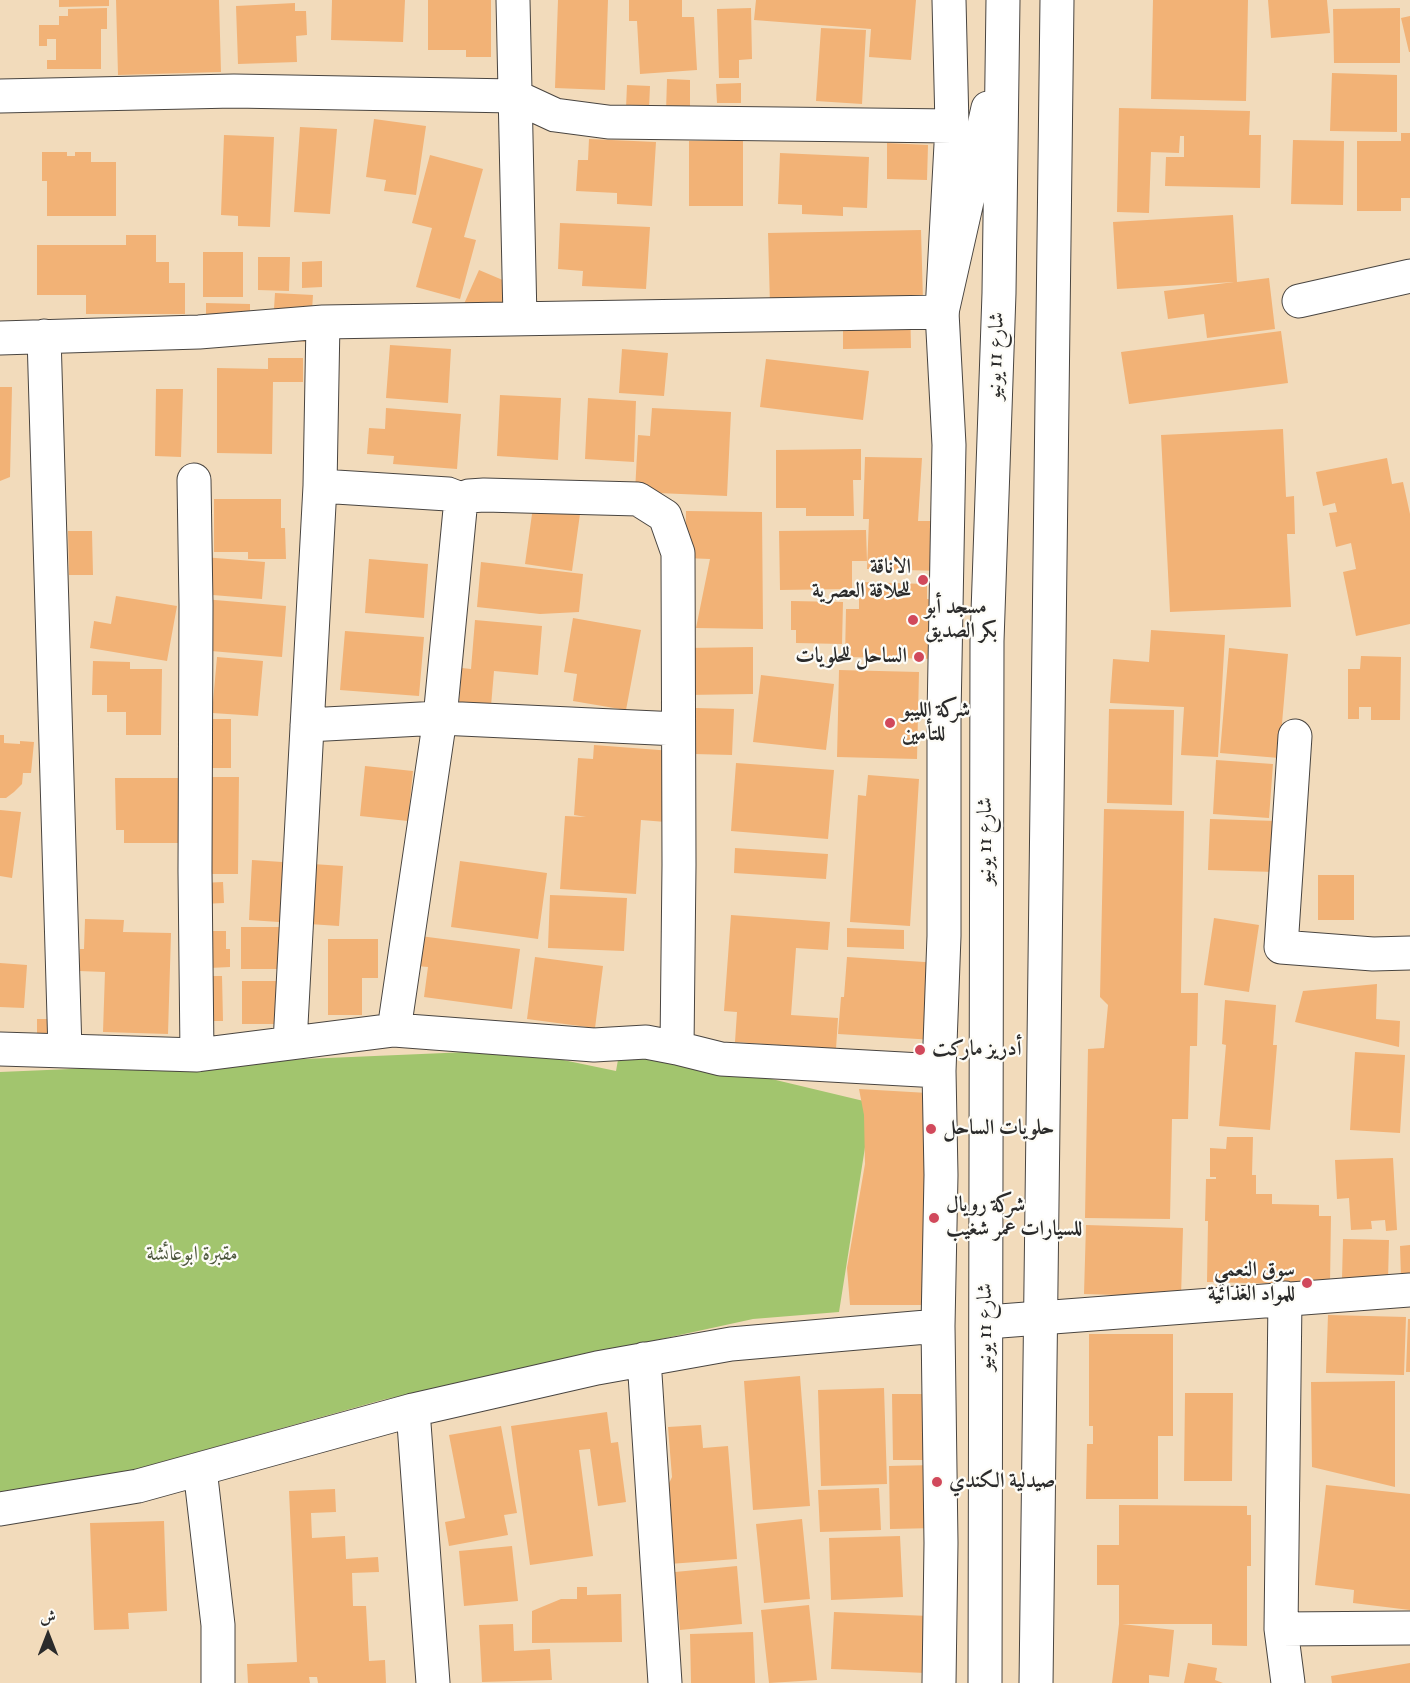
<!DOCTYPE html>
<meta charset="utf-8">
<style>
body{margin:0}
#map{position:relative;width:1410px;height:1683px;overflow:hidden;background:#f2dbbb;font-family:"IM FELL Double Pica",Amiri,serif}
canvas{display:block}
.north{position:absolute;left:18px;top:1605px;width:60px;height:60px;-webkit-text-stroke:4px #fdfcf7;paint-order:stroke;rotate:0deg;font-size:16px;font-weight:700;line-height:24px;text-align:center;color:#2b2b2b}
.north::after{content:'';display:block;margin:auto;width:21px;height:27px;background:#2b2b2b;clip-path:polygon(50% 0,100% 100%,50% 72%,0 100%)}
</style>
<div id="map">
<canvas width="1410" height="1683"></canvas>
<div class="north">ش</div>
</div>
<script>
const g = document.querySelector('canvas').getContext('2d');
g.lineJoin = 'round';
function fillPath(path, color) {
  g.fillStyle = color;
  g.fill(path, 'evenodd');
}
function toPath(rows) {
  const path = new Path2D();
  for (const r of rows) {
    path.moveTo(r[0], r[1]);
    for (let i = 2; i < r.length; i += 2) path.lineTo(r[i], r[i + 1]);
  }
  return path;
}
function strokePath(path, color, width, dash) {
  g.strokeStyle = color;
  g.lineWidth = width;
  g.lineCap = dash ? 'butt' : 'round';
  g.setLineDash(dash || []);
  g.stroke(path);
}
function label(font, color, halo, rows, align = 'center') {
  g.font = font + ' "IM FELL Double Pica",Amiri,serif';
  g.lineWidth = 4.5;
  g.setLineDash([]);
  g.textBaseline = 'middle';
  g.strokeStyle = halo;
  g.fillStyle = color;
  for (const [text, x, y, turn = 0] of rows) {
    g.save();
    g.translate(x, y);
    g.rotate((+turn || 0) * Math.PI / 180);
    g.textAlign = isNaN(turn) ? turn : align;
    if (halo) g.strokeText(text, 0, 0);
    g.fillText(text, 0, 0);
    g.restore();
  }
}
fillPath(toPath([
 [621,1043,872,1103,839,1312,753,1319,382,1400,123,1473,0,1495,0,1072,515,1050,616,1071]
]), '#a2c56e');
fillPath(toPath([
 [59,0,109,0,109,6,59,7],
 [116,0,219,0,221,72,118,75],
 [332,0,405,0,403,42,331,40],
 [428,0,491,0,491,57,466,57,466,50,428,50],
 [558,0,608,0,605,90,555,88],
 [629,0,682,0,682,17,694,17,697,70,640,74,637,21,629,21],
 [756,0,916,0,911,60,869,57,871,29,754,20],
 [1153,0,1248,0,1246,101,1151,99],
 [1268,0,1327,0,1330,33,1271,38],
 [295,3,295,11,306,11,307,35,296,36,297,62,238,64,236,6],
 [107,8,107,29,101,29,101,69,47,69,47,60,56,60,56,39,47,39,47,46,39,46,39,25,59,25,59,16,68,16,68,9],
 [751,8,752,59,739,60,739,78,719,78,717,9],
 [1400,8,1400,63,1334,63,1333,9],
 [1410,16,1410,52,1409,52,1401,18],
 [821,28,866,30,862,104,816,101],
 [1332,73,1397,75,1397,132,1330,131],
 [667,79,690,80,690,113,666,112],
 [741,83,741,103,717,103,716,84],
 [627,85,650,86,649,109,626,108],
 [1119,108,1250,111,1249,135,1261,135,1260,188,1165,186,1166,157,1184,157,1184,136,1180,136,1179,153,1151,152,1149,213,1117,212],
 [374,119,426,126,416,195,384,191,386,180,366,177],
 [300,127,337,129,330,214,294,212],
 [1401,133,1410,133,1410,198,1401,198,1401,211,1357,211,1357,141,1401,141],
 [224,135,274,137,270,227,238,226,238,216,221,215],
 [589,139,656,142,652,206,617,204,617,193,576,191,578,160,588,160],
 [1293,140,1344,141,1343,205,1291,204],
 [689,141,743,141,743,206,689,206],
 [887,143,928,145,927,180,887,179],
 [42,152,67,152,67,156,75,156,75,152,91,152,91,162,116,162,116,216,47,216,47,181,42,181],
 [780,153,869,157,867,208,843,207,843,216,802,214,802,205,778,204],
 [430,155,483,169,464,237,476,240,460,299,416,287,432,228,412,223],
 [1233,215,1237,282,1269,278,1275,329,1207,338,1204,314,1168,319,1164,291,1234,282,1117,289,1113,222],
 [560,223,650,227,646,289,582,286,583,271,558,269],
 [921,230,923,301,910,302,911,348,843,349,843,303,770,305,768,233],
 [126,235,156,235,156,262,169,262,169,283,185,283,185,314,86,314,86,295,37,295,37,245,126,245],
 [203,252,243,252,243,297,203,297],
 [258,257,290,257,289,291,258,290],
 [322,261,322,287,302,288,302,262],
 [479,270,524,289,505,332,460,313],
 [275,293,313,295,310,342,272,340],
 [206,303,250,304,250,326,206,325],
 [1281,331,1288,383,1129,404,1121,352],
 [390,345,451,349,448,403,386,398],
 [622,349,668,353,664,396,619,393],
 [268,358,303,358,303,382,273,382,272,454,217,453,217,368,268,369],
 [766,359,869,371,863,420,760,407],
 [0,387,12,387,10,477,0,481],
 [156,389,183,389,181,457,155,456],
 [500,395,561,398,558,460,497,456],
 [588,398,636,401,634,462,585,459],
 [386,408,461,414,457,469,393,464,394,456,367,454,369,428,385,429],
 [652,408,731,412,727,496,635,492,638,435,650,436],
 [1283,429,1286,497,1294,496,1295,534,1287,534,1291,607,1170,612,1161,435],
 [861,449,861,480,853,480,854,516,806,516,806,508,776,508,776,450],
 [865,457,922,458,918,521,944,521,942,571,867,569,869,519,863,519],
 [1387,458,1392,484,1403,482,1410,514,1410,624,1356,636,1343,572,1356,569,1351,543,1336,547,1329,513,1337,512,1335,503,1323,506,1316,472],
 [214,499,281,499,281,528,285,528,286,559,248,559,248,552,214,552],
 [534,500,581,507,572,571,525,564],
 [686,511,762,512,763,629,696,628,710,559,685,558],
 [866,530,867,561,852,561,852,589,780,590,779,531],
 [68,531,92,531,93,575,69,575],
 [203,557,265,562,262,599,200,594],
 [369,559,428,564,424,618,365,613],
 [481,562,583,574,579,612,540,614,477,607],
 [859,582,927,584,927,599,940,601,941,659,845,657,846,609,859,609],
 [116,596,177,606,167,661,90,648,94,621,111,624],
 [203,599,286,606,282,657,199,650],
 [791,601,843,602,842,644,796,643,796,630,791,630],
 [573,618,641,630,626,710,573,701,577,674,564,672],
 [475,620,542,626,538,675,494,671,491,706,459,704,462,668,471,669],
 [1151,630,1225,635,1218,757,1181,755,1184,707,1110,703,1113,659,1149,662],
 [345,631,424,637,419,696,340,690],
 [753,647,753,694,687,695,686,648],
 [1229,648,1288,654,1279,758,1220,753],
 [1361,656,1401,657,1400,720,1371,720,1371,707,1359,707,1359,719,1348,719,1348,669,1360,669],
 [217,657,263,661,258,716,212,713],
 [93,661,130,662,130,669,162,669,161,735,126,735,126,712,107,712,107,695,92,695],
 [839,670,919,672,917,759,837,757],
 [761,675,834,684,826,750,753,742],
 [696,708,734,709,732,755,694,754],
 [1109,709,1174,710,1172,805,1107,803],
 [203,719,231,719,231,768,203,768],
 [0,735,4,735,4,743,20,744,20,741,34,742,31,773,23,773,22,784,14,792,6,798,0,798],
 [594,745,672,751,666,822,641,820,636,894,560,889,565,816,586,817,574,815,578,758,593,759],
 [1216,760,1273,764,1269,818,1213,814],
 [736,763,834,770,828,839,731,831],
 [365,766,413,771,408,821,360,816],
 [868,775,919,779,910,926,850,922,858,795,866,796],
 [206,777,239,777,238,874,205,874],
 [115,778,181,778,181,843,124,843,124,830,116,830],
 [1104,809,1184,811,1181,993,1198,993,1197,1046,1190,1046,1188,1119,1172,1119,1170,1219,1085,1218,1088,1049,1104,1048,1108,1005,1100,997],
 [0,810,21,812,12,878,0,876],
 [1210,819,1277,821,1275,872,1208,870],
 [735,848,828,854,826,879,734,873],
 [252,860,343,866,339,926,249,920],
 [460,861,547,873,538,939,451,927],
 [1318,875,1354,875,1354,920,1318,920],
 [223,882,224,903,202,904,201,883],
 [550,895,627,898,624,951,548,948],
 [731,915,830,922,828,950,796,948,791,1015,838,1018,836,1049,735,1042,737,1012,724,1011],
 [1214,918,1259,925,1249,992,1204,985],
 [85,919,124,920,123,932,171,933,168,1034,103,1032,105,972,79,971,80,949,84,949],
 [241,927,295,927,295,969,241,969],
 [847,928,904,930,904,949,847,947],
 [211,931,226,931,226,949,230,949,230,967,209,968],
 [420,936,520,949,512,1009,424,997,428,967,416,966],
 [328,939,378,939,378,978,362,978,362,1015,328,1015],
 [535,957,603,966,595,1028,527,1019],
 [847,957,940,963,934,1040,838,1034,841,997,844,997],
 [0,963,27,965,24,1008,0,1007],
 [203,976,222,976,223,1021,203,1021],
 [242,981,280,981,280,1024,242,1024],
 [1377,984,1376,1019,1400,1021,1399,1047,1295,1022,1303,991],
 [1225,1000,1276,1005,1273,1045,1277,1045,1270,1130,1219,1126,1226,1045,1222,1044],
 [37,1019,77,1019,77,1035,37,1035],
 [1355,1052,1405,1055,1400,1133,1350,1130],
 [859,1089,928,1093,931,1305,850,1305,847,1268,865,1164,864,1115],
 [1227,1137,1253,1137,1252,1175,1256,1175,1256,1194,1272,1194,1272,1204,1319,1205,1319,1216,1331,1216,1330,1285,1207,1282,1208,1221,1205,1221,1206,1179,1216,1179,1216,1177,1210,1177,1210,1148,1226,1149],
 [1393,1158,1397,1230,1386,1231,1385,1220,1371,1221,1372,1229,1351,1230,1349,1198,1337,1199,1335,1160],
 [1086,1225,1183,1228,1181,1297,1084,1294],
 [1343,1239,1389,1240,1388,1280,1342,1279],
 [1410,1245,1410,1278,1401,1278,1400,1246],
 [1328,1315,1406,1317,1404,1375,1326,1373],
 [1408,1319,1410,1319,1410,1372,1406,1372],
 [1089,1334,1173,1334,1173,1436,1158,1436,1158,1499,1086,1499,1087,1444,1093,1444,1093,1426,1089,1426],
 [800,1376,810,1506,753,1510,744,1381],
 [1395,1381,1395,1487,1312,1467,1311,1382],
 [884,1388,887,1484,821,1486,818,1390],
 [1185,1393,1233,1393,1232,1481,1184,1481],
 [892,1394,925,1394,926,1460,893,1460],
 [607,1412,611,1443,618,1442,626,1502,598,1506,590,1449,579,1450,593,1556,530,1565,511,1426],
 [701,1425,703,1448,728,1446,737,1559,669,1564,664,1494,672,1477,668,1427],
 [501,1426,517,1513,504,1515,508,1535,449,1546,445,1522,465,1518,449,1435],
 [935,1465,937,1528,890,1529,889,1466],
 [1326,1485,1410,1494,1410,1610,1353,1603,1354,1590,1315,1585],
 [879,1488,881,1530,820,1532,818,1490],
 [335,1489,336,1512,311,1513,312,1538,345,1536,346,1559,378,1557,379,1572,352,1573,353,1606,366,1606,369,1661,385,1660,386,1683,318,1683,317,1677,309,1677,310,1683,248,1683,247,1664,297,1662,289,1491],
 [1119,1505,1247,1506,1247,1515,1251,1515,1251,1566,1247,1566,1247,1646,1212,1645,1212,1624,1122,1624,1174,1630,1169,1677,1149,1675,1149,1683,1112,1683,1119,1624,1119,1585,1097,1585,1097,1545,1119,1545],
 [802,1519,810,1599,764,1603,756,1524],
 [164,1521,167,1611,128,1613,129,1629,94,1630,90,1523],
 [900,1536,903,1597,831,1600,829,1538],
 [512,1546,518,1601,464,1606,459,1551],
 [737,1566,742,1624,680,1630,675,1572],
 [577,1587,587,1587,587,1595,621,1594,622,1642,532,1643,532,1611,561,1599,577,1599],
 [809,1605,817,1680,769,1683,761,1610],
 [834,1612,929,1616,926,1673,831,1669],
 [513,1624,514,1651,550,1649,552,1680,482,1682,479,1625],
 [753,1632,755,1683,691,1683,690,1634],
 [1188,1663,1217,1668,1215,1680,1223,1683,1184,1683],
 [1410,1663,1410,1683,1332,1683,1331,1676]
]), '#f2b276');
const minor = toPath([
 [513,0,520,319],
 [0,96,234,91,514,96,555,115,608,122,952,126],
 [1299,301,1410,276],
 [44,336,65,1051],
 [0,338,199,332,323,322,942,312],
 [194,480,196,605,195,871,197,1055],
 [320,486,448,494,461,499],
 [307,725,440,718,678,729],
 [1295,736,1281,947,1373,954,1410,953],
 [394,1030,440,718,461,499,469,496,484,495,638,499,665,516,678,553,679,865,677,1048,721,1059,939,1071],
 [290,1043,320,486,323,322],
 [0,1049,197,1055,394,1030,594,1045,646,1042,677,1048],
 [1285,1298,1281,1629,1288,1683],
 [987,1322,1410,1290],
 [644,1359,665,1683],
 [413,1410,433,1683],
 [200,1469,218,1625,218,1683],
 [0,1509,138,1486,413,1410,597,1368,731,1344,938,1326],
 [1281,1629,1410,1628],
 [939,1683,941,1543,938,1326,941,1175,939,1071,944,936,944,716,949,445,942,312,952,126,949,0]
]);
const trunk = toPath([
 [942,312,988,108],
 [985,1683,987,641,999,293,1003,0],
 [1036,1683,1057,0]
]);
strokePath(minor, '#494541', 35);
strokePath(trunk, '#494541', 35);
strokePath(minor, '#fff', 33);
strokePath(trunk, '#fff', 33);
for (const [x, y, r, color] of [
 [923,580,6,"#d1495b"],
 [913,620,6,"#d1495b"],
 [919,657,6,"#d1495b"],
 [890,723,6,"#d1495b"],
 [920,1050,6,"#d1495b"],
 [931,1129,6,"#d1495b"],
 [934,1218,6,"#d1495b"],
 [1307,1283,6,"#d1495b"],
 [937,1482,6,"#d1495b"]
]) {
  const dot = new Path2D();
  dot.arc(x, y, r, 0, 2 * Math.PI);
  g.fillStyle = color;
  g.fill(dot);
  strokePath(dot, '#fdfcf7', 2);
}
label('21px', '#2b2b2b', '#fdfcf7', [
 ["شارع 11 يونيو",997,356,-88],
 ["شارع 11 يونيو",986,841,-90],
 ["شارع 11 يونيو",986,1327,-90]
]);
label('bold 21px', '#2b2b2b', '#fdfcf7', [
 ["الاناقة",911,568,"right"],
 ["للحلاقة العصرية",911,592,"right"],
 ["مسجد أبو",925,608],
 ["بكر الصديق",925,632],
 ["الساحل للحلويات",907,657,"right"],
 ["شركة الليبو",902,711],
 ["للتأمين",902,735],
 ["أدريز ماركت",932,1050],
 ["حلويات الساحل",943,1129],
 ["شركة رويال",946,1206],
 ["للسيارات عمر شغيب",946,1230],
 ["سوق النعمي",1295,1271,"right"],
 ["للمواد الغذائية",1295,1295,"right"],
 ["صيدلية الكندي",949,1482]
], 'left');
label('21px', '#4f593f', '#fdfcf7', [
 ["مقبرة ابوعائشة",192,1255]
]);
</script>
